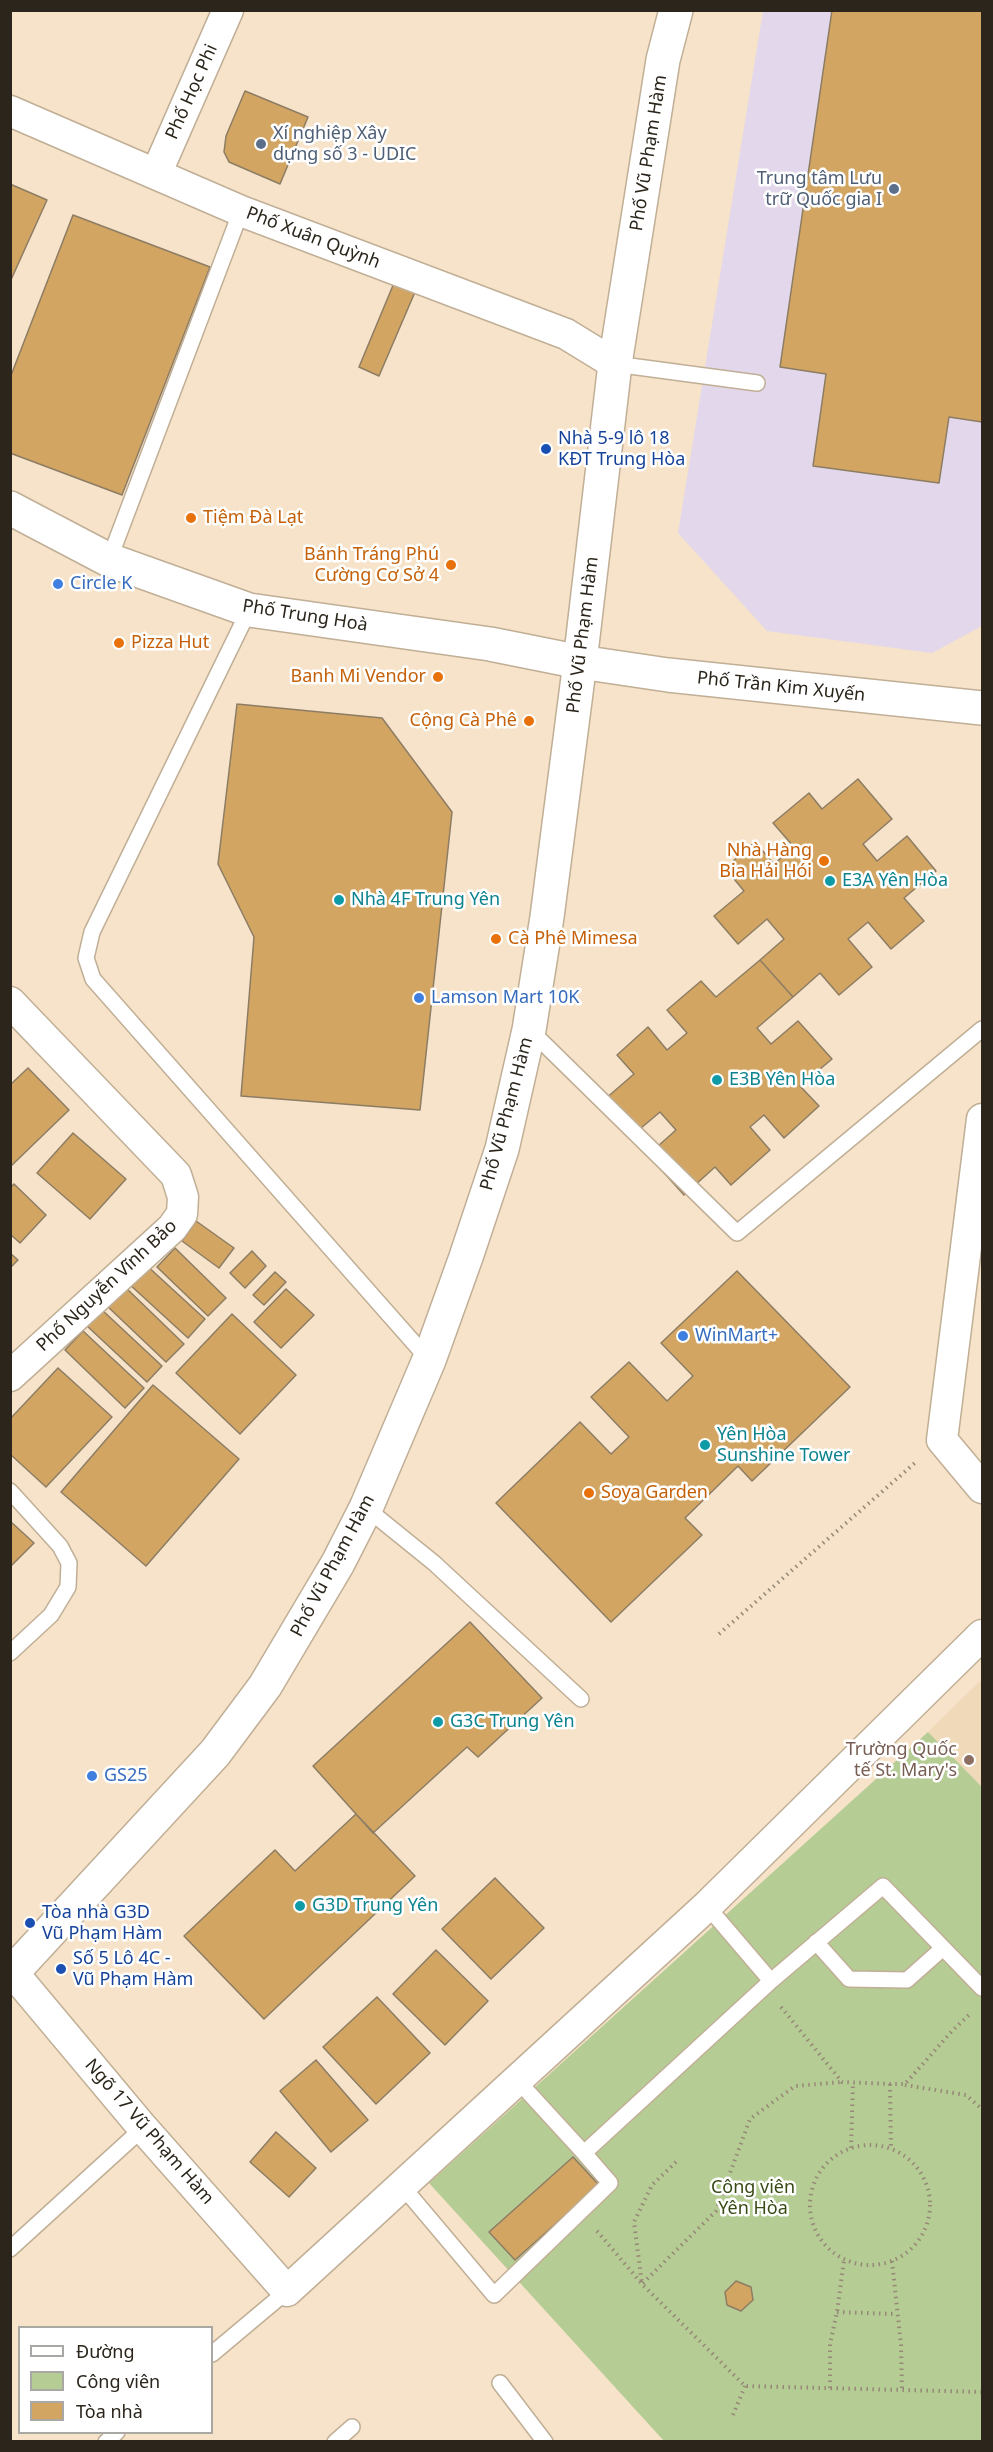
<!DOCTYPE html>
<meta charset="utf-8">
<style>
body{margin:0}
#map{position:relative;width:993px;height:2452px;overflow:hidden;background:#f6e3c9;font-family:"Noto Sans",sans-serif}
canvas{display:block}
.frame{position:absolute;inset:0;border:12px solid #2b251b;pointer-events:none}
.legend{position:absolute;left:18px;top:2326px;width:195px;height:108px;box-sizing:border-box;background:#fff;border:2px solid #aaa8a4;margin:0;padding:8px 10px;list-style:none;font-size:18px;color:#2b251b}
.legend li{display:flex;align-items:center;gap:12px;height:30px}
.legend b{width:30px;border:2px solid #aaa8a4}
</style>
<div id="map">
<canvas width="993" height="2452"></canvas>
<div class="frame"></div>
<ul class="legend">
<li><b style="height:8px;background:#fff"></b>Đường</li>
<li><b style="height:16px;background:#b6cc95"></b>Công viên</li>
<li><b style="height:16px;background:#d2a662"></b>Tòa nhà</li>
</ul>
</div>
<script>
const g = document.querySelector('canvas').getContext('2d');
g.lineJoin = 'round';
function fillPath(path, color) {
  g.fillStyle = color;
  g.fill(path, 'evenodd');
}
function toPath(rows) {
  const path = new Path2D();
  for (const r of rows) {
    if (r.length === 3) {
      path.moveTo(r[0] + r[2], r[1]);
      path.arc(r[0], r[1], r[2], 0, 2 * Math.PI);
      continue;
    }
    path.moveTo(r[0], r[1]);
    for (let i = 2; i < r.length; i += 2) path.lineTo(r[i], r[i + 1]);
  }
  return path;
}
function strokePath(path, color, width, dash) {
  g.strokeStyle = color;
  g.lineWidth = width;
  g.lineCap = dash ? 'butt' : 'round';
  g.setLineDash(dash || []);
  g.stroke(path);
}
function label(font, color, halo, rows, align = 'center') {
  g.font = font + ' "Noto Sans",sans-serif';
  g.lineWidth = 5;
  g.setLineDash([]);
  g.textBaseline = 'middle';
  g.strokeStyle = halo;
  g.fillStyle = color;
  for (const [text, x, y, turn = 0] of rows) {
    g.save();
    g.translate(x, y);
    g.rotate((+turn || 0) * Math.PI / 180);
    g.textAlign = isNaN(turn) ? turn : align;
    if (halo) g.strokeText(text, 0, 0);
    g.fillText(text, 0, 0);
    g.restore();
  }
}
fillPath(toPath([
 [763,11,982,11,982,626,932,653,767,631,678,533]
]), '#e3d7eb');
fillPath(toPath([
 [982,1679,982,1787,928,1732]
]), '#f0d9b8');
fillPath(toPath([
 [928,1732,982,1787,982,2441,664,2441,429,2183]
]), '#b6cc95');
const building = toPath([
 [832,10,982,10,982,422,949,417,939,483,813,466,826,374,780,367,832,10],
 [245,91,308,117,280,184,229,162,224,152,226,136,245,91],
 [10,184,47,200,10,282,10,184],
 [73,215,210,267,122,495,10,453,10,378,73,215],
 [394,283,415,292,379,376,359,367,394,283],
 [237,704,382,718,452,812,420,1110,241,1096,254,937,218,864,237,704],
 [858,779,892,819,863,844,877,861,907,836,936,871,904,898,924,921,891,949,868,922,848,939,872,967,839,995,820,973,793,997,760,960,784,939,767,919,738,944,714,916,744,891,725,868,755,842,774,864,794,847,773,823,809,793,822,809,858,779],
 [760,960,793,997,757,1028,771,1044,798,1021,832,1059,800,1086,819,1106,784,1138,764,1115,750,1127,770,1150,731,1185,715,1167,684,1195,648,1155,676,1130,660,1112,634,1134,604,1100,634,1074,617,1055,648,1027,667,1050,687,1033,667,1010,701,981,716,997,760,960],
 [28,1068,69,1110,10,1167,10,1085,28,1068],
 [73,1133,126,1179,90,1219,37,1173,73,1133],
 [14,1184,46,1215,20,1243,10,1234,10,1188,14,1184],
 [196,1221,234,1248,219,1268,182,1241,196,1221],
 [175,1248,226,1298,208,1316,157,1267,175,1248],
 [252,1251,266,1266,245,1288,230,1273,252,1251],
 [10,1253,18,1260,10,1268,10,1253],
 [145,1264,205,1319,188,1338,128,1283,145,1264],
 [737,1271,850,1387,752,1481,738,1466,685,1518,702,1535,611,1622,496,1503,580,1422,611,1454,629,1437,591,1397,629,1362,667,1401,693,1376,661,1343,737,1271],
 [275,1272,286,1282,264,1305,253,1295,275,1272],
 [124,1286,184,1344,166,1362,106,1305,124,1286],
 [286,1289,314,1315,281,1348,254,1322,286,1289],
 [101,1309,162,1366,147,1382,86,1325,101,1309],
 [232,1314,296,1375,240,1434,176,1373,232,1314],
 [83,1331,144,1388,125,1408,65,1350,83,1331],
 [58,1368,112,1417,46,1487,10,1454,10,1419,58,1368],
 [153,1385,239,1459,146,1566,61,1492,153,1385],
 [10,1521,34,1543,10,1567,10,1521],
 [470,1622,542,1698,478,1757,467,1747,373,1833,313,1766,470,1622],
 [356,1814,415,1876,264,2019,184,1936,275,1850,295,1871,356,1814],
 [495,1878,544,1928,491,1979,442,1929,495,1878],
 [436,1950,488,2001,445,2045,393,1994,436,1950],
 [377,1997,430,2053,376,2104,323,2047,377,1997],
 [316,2060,368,2120,331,2152,280,2091,316,2060],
 [276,2132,316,2168,289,2197,250,2162,276,2132],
 [573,2157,599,2185,515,2260,489,2232,573,2157],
 [736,2281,751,2287,753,2300,741,2311,727,2305,725,2292,736,2281]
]);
fillPath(building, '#d2a662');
strokePath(building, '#8d7c64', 1.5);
const lane = toPath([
 [615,364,757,383],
 [109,560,241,211],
 [249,610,92,932,86,958,93,979,429,1360],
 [530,1030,737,1233,982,1029],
 [10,1491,60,1546,69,1563,68,1587,51,1615,10,1653],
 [366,1508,434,1563,581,1699],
 [816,1942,849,1979,907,1980,943,1948],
 [771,1981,883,1886,982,1988],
 [518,2081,584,2153,771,1981,707,1906],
 [403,2187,494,2295,610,2183,584,2153],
 [10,2249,143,2128],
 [212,2354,287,2291],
 [500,2383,545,2442],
 [106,2442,117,2432],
 [335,2442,352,2427]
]);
const street = toPath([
 [10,111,241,211,566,334,615,364],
 [156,174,228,10],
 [10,1002,176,1175,183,1197,182,1214,172,1228,10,1376],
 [982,1119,942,1440,982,1488],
 [10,1969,143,2128,287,2291,707,1906,982,1635]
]);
const secondary = toPath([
 [10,508,109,560,249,610,490,644,580,662,668,675,982,708],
 [10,1975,215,1753,265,1686,338,1563,366,1508,429,1360,466,1257,502,1149,529,1030,547,917,580,662,615,364,663,60,676,10]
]);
strokePath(lane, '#c0af96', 18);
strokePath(street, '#c0af96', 33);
strokePath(secondary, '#c0af96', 36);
strokePath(toPath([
 [719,1634,916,1462],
 [781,2007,842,2082,890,2084,905,2084,952,2031,971,2013],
 [890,2084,891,2149],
 [905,2085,966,2095,982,2109],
 [870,2205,60],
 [851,2148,853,2082],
 [676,2162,652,2185,634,2222,642,2284,716,2211,750,2119,795,2086,842,2082],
 [597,2231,642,2284,745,2386,982,2392],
 [892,2261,901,2345,902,2390],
 [837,2312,896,2314],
 [830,2388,830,2344,837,2312,844,2260],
 [733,2415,745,2386]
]), '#958876', 4, [1.5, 4.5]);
strokePath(lane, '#fff', 15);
strokePath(street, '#fff', 30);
strokePath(secondary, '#fff', 33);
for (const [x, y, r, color] of [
 [261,144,6,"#5c6f8a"],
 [894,189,6,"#5c6f8a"],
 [546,449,6,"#1a4fb4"],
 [191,518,6,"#e8710a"],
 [451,565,6,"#e8710a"],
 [58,584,6,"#3f7fe0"],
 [119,643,6,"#e8710a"],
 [438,677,6,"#e8710a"],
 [529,721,6,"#e8710a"],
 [824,861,6,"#e8710a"],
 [830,881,6,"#0f9aa8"],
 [339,900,6,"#0f9aa8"],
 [496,939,6,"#e8710a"],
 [419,998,6,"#3f7fe0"],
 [717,1080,6,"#0f9aa8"],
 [683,1336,6,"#3f7fe0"],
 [705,1445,6,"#0f9aa8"],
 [589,1493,6,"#e8710a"],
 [438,1722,6,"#0f9aa8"],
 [969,1760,6,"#8d6e63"],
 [92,1776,6,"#3f7fe0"],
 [300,1906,6,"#0f9aa8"],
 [30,1923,6,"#1a4fb4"],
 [61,1969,6,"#1a4fb4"]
]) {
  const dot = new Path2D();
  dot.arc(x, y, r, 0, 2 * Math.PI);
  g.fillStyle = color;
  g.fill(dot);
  strokePath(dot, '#fff', 2);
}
label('18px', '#2b251b', '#fff', [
 ["Phố Học Phi",192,92,-66],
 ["Phố Vũ Phạm Hàm",649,153,-81],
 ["Phố Xuân Quỳnh",313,238,21],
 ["Phố Trung Hoà",305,616,9],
 ["Phố Vũ Phạm Hàm",583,635,-83],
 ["Phố Trần Kim Xuyến",781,687,6],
 ["Phố Vũ Phạm Hàm",507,1114,-75],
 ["Phố Nguyễn Vĩnh Bảo",107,1286,-43],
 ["Phố Vũ Phạm Hàm",333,1566,-62],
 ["Ngõ 17 Vũ Phạm Hàm",149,2132,49]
]);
label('18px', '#4e5e75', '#fff', [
 ["Xí nghiệp Xây",273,134],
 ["dựng số 3 - UDIC",273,155],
 ["Trung tâm Lưu",882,179,"right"],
 ["trữ Quốc gia I",882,200,"right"]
], 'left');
label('18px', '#164399', '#fff', [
 ["Nhà 5-9 lô 18",558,439],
 ["KĐT Trung Hòa",558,460],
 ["Tòa nhà G3D",42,1913],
 ["Vũ Phạm Hàm",42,1934],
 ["Số 5 Lô 4C -",73,1959],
 ["Vũ Phạm Hàm",73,1980]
], 'left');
label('18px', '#c56008', '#fff', [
 ["Tiệm Đà Lạt",203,518],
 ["Bánh Tráng Phú",439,555,"right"],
 ["Cường Cơ Sở 4",439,576,"right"],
 ["Pizza Hut",131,643],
 ["Banh Mi Vendor",426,677,"right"],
 ["Cộng Cà Phê",517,721,"right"],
 ["Nhà Hàng",812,851,"right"],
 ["Bia Hải Hói",812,872,"right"],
 ["Cà Phê Mimesa",508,939],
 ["Soya Garden",601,1493]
], 'left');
label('18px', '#366cbe', '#fff', [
 ["Circle K",70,584],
 ["Lamson Mart 10K",431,998],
 ["WinMart+",695,1336],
 ["GS25",104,1776]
], 'left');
label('18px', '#0d838f', '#fff', [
 ["E3A Yên Hòa",842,881],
 ["Nhà 4F Trung Yên",351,900],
 ["E3B Yên Hòa",729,1080],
 ["Yên Hòa",717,1435],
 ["Sunshine Tower",717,1456],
 ["G3C Trung Yên",450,1722],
 ["G3D Trung Yên",312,1906]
], 'left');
label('18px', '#785e54', '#fff', [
 ["Trường Quốc",957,1750],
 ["tế St. Mary's",957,1771]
], 'right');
label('18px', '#384a16', '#fff', [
 ["Công viên",753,2188],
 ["Yên Hòa",753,2209]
]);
</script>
